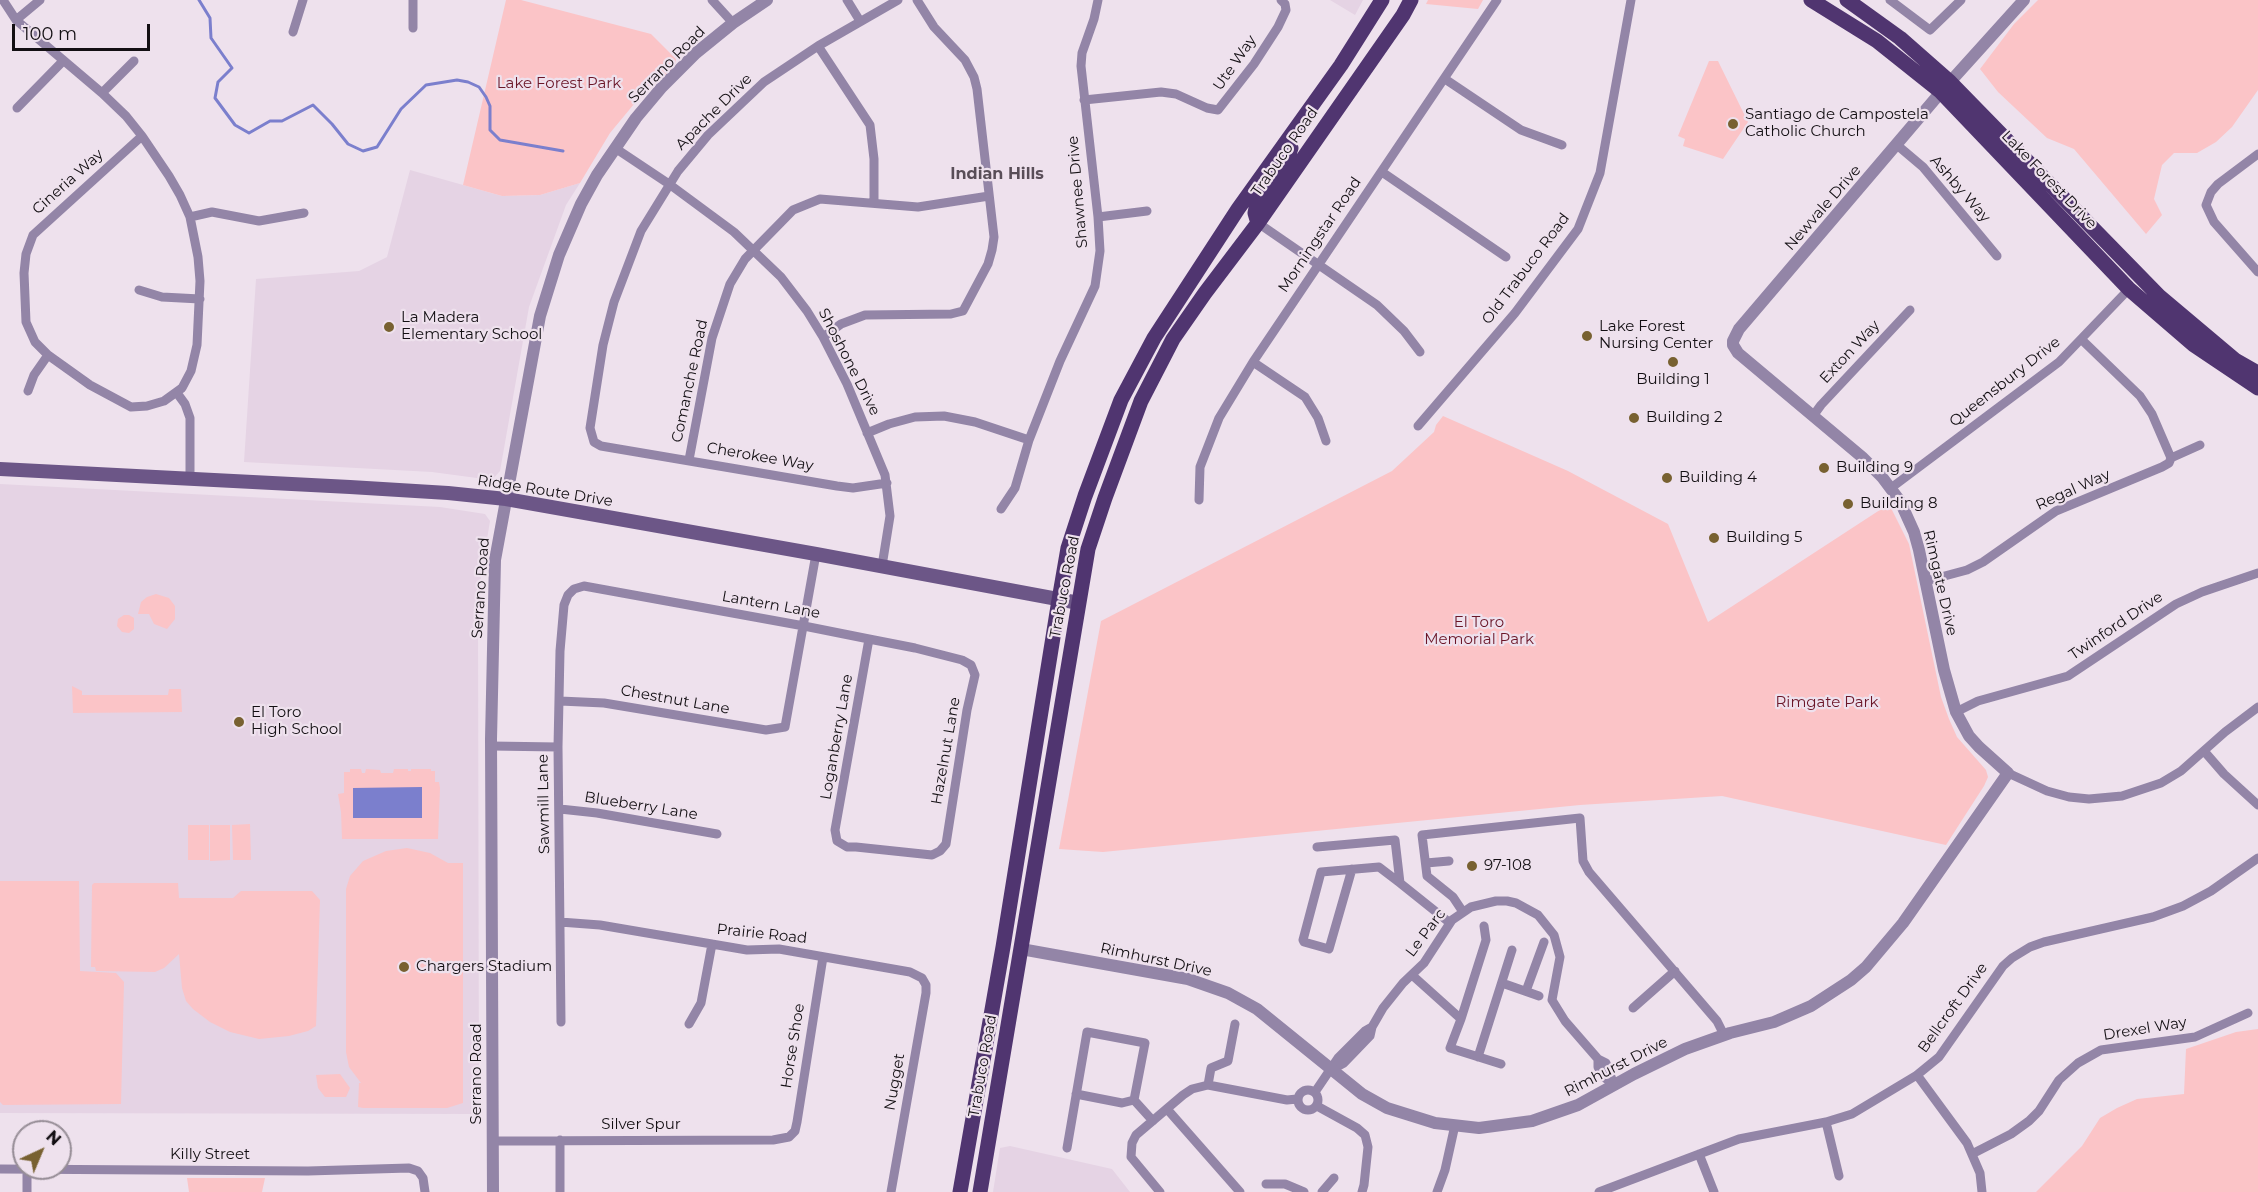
<!DOCTYPE html>
<style>
body{margin:0}
#map{position:relative;width:2258px;height:1192px;overflow:hidden;background:#eee1ed;font-family:Montserrat,sans-serif}
canvas{display:block}
.north{position:absolute;left:12px;top:1120px;width:60px;height:60px;box-sizing:border-box;background:#eee1ed;border:2px solid #968d96;border-radius:50%;rotate:44deg;font-size:16px;font-weight:700;line-height:24px;text-align:center;color:#130f13}
.north::after{content:'';display:block;margin:auto;width:21px;height:27px;background:#786131;clip-path:polygon(50% 0,100% 100%,50% 72%,0 100%)}
.scale{position:absolute;left:12px;top:24px;width:138px;height:27px;box-sizing:border-box;border:3px solid #130f13;border-top:0;padding-left:8px;font-size:18px;line-height:21px;white-space:nowrap;color:#130f13;-webkit-text-stroke:4px #eee1ed;paint-order:stroke}
</style>
<div id="map">
<canvas width="2258" height="1192"></canvas>
<div class="north">N</div>
<div class="scale">100 m</div>
</div>
<script>
const g = document.querySelector('canvas').getContext('2d');
g.lineJoin = 'round';
function fillPath(path, color) {
  g.fillStyle = color;
  g.fill(path, 'evenodd');
}
function toPath(rows) {
  const path = new Path2D();
  for (const r of rows) {
    if (r.length === 3) {
      path.moveTo(r[0] + r[2], r[1]);
      path.arc(r[0], r[1], r[2], 0, 2 * Math.PI);
      continue;
    }
    path.moveTo(r[0], r[1]);
    for (let i = 2; i < r.length; i += 2) path.lineTo(r[i], r[i + 1]);
  }
  return path;
}
function strokePath(path, color, width, dash) {
  g.strokeStyle = color;
  g.lineWidth = width;
  g.lineCap = dash ? 'butt' : 'round';
  g.setLineDash(dash || []);
  g.stroke(path);
}
function label(font, color, halo, rows, align = 'center') {
  g.font = font + ' Montserrat,sans-serif';
  g.lineWidth = 4.5;
  g.setLineDash([]);
  g.textBaseline = 'middle';
  g.strokeStyle = halo;
  g.fillStyle = color;
  for (const [text, x, y, turn = 0] of rows) {
    g.save();
    g.translate(x, y);
    g.rotate((+turn || 0) * Math.PI / 180);
    g.textAlign = isNaN(turn) ? turn : align;
    if (halo) g.strokeText(text, 0, 0);
    g.fillText(text, 0, 0);
    g.restore();
  }
}
fillPath(toPath([
 [1330,0,1363,0,1355,15],
 [410,170,502,196,540,195,580,183,566,205,529,307,500,471,492,480,432,472,244,462,256,279,359,271,387,257],
 [0,484,440,507,485,514,490,521,481,576,478,621,479,1114,0,1113],
 [1010,1146,1112,1169,1130,1192,993,1192,1000,1148]
]), '#e5d3e4');
fillPath(toPath([
 [506,0,521,0,651,34,676,59,673,77,649,86,610,133,580,183,540,195,502,196,463,185],
 [1428,0,1483,0,1478,9,1426,4],
 [2038,0,2258,0,2258,90,2232,127,2216,142,2197,153,2174,153,2162,165,2154,199,2162,215,2146,234,2074,149,2047,138,1998,92,1980,69,2014,24],
 [1709,61,1718,61,1748,122,1723,159,1683,146,1685,139,1678,136],
 [1443,416,1568,471,1668,524,1708,622,1889,504,1909,544,1941,697,1949,719,1957,737,1986,770,1988,777,1984,786,1946,845,1722,796,1580,805,1103,852,1059,849,1101,621,1392,471,1434,432,1436,425],
 [156,594,169,598,175,606,175,619,167,629,154,624,149,614,138,614,141,602,147,597],
 [124,615,129,615,134,618,134,629,129,633,122,632,117,626,118,619],
 [72,686,82,691,82,695,168,695,169,689,181,689,182,712,73,713],
 [350,769,361,769,362,773,365,773,366,769,380,770,381,773,393,773,394,769,408,769,408,771,411,771,411,769,431,769,431,771,435,771,435,782,439,782,440,788,438,839,342,839,341,812,338,794,344,793,344,772,350,772],
 [250,824,251,860,233,860,232,825],
 [188,825,209,825,209,860,188,860],
 [210,825,230,825,230,860,210,861],
 [407,848,430,853,448,863,463,863,463,1103,447,1108,363,1108,358,1107,359,1083,361,1083,349,1067,346,1052,346,889,350,876,363,861,386,851],
 [0,881,79,881,80,971,116,973,124,982,121,1104,3,1105,0,1102],
 [94,883,178,883,179,898,233,898,241,891,312,891,320,900,316,1026,308,1031,289,1036,259,1039,230,1032,210,1022,193,1009,186,1001,182,988,179,954,164,968,155,972,96,971,95,967,91,967,92,885],
 [2258,1029,2258,1192,2036,1192,2082,1146,2100,1118,2117,1108,2137,1099,2184,1094,2186,1049,2236,1032],
 [340,1074,350,1088,346,1097,325,1097,318,1088,316,1075],
 [187,1178,265,1178,262,1192,189,1192]
]), '#fbc4c7');
fillPath(toPath([
 [422,787,422,818,353,818,353,788]
]), '#7b7fcd');
strokePath(toPath([
 [199,0,210,18,211,38,232,68,218,82,215,98,235,125,249,133,270,121,282,121,313,105,332,124,348,144,363,151,377,147,401,109,426,85,457,80,468,82,479,87,486,97,490,106,490,130,500,140,563,151]
]), '#7b7fcd', 3);
strokePath(toPath([
 [3,0,16,20,102,93,126,116,142,136,169,176,180,195,190,217,198,257,200,281,197,345,191,371,182,388,164,401,147,406,131,407,90,385,48,355,35,342,26,322,24,273,26,254,33,235,142,136],
 [413,0,413,28],
 [712,0,733,23],
 [847,0,860,21],
 [1890,0,1930,30,1961,0],
 [16,20,40,0],
 [293,32,303,0],
 [818,46,870,125,874,159,874,203],
 [1445,79,1521,130,1562,145],
 [102,93,134,61],
 [1084,100,1161,92,1176,94,1207,108,1218,110,1254,64,1278,27,1286,10,1285,4,1281,0],
 [17,108,63,61],
 [1897,145,1923,167,1997,256],
 [615,148,669,184,734,232,781,277,807,311,823,337,847,384,885,475,890,516,882,566],
 [2258,154,2218,184,2211,192,2206,205,2214,222,2258,272],
 [1382,172,1506,257],
 [190,217,212,212,259,221,304,213],
 [1098,217,1147,211],
 [1258,223,1377,305,1404,331,1420,352],
 [139,290,162,297,200,299],
 [823,337,841,324,865,315,951,314,963,311,988,264,992,250,994,237,977,89,974,77,965,60,934,27,917,0],
 [2082,340,2140,396,2152,414,2171,458],
 [1253,362,1305,397,1318,418,1326,441],
 [28,391,34,375,48,355],
 [177,393,185,404,190,418,190,479],
 [1813,416,1821,405,1910,310],
 [1418,426,1515,313,1578,229,1600,173,1631,0],
 [867,433,889,424,915,417,944,416,975,422,1029,440],
 [689,460,712,338,730,284,745,259,793,210,820,199,918,207,989,196],
 [887,483,853,488,837,486,601,446,594,442,590,428,603,345,614,302,641,231,678,171,708,135,764,82,818,46,898,0],
 [1891,488,2059,362,2129,289],
 [1199,500,1200,467,1219,418,1253,362,1497,0],
 [1001,509,1015,488,1029,440,1060,361,1095,286,1100,251,1098,217,1081,66,1082,53,1094,19,1098,0],
 [1926,581,1967,570,1983,562,2056,511,2162,467,2169,463,2171,458,2200,445],
 [560,701,604,703,766,730,785,727,816,554],
 [1956,712,1978,701,2068,676,2176,604,2202,592,2258,573],
 [491,746,558,747],
 [2204,751,2224,774,2258,805],
 [2008,773,2047,791,2069,797,2089,799,2122,796,2161,783,2181,771,2225,732,2258,707],
 [560,809,597,813,717,834],
 [1317,847,1395,840,1400,883,1379,867,1321,872,1303,940,1304,942,1329,949,1352,869],
 [1426,863,1449,861],
 [1400,883,1450,923],
 [1463,912,1453,897,1427,876,1422,835,1580,818,1583,861,1589,872,1717,1021,1724,1035],
 [560,922,600,925,747,950,779,949,910,972,922,978,926,985,926,993,891,1192],
 [1412,975,1461,1019,1450,1048,1501,1064],
 [1502,983,1539,996],
 [1526,991,1544,942],
 [1633,1008,1675,971],
 [1461,1019,1486,940,1484,926],
 [561,1022,558,747,560,651,564,605,568,595,574,589,584,586,804,626,869,639,915,648,962,660,971,665,975,675,967,710,946,844,940,851,932,855,856,847,847,847,837,841,835,830,869,639],
 [689,1024,701,1003,712,944],
 [1478,1057,1512,950],
 [1598,1059,1598,1067,1605,1078,1614,1085],
 [1331,1070,1344,1063,1370,1036,1372,1027,1383,1008,1403,983,1424,963,1452,920,1471,907,1496,901,1507,901,1516,903,1538,915,1554,935,1560,957,1552,1000,1565,1021,1598,1059,1606,1063,1614,1085],
 [1917,1075,1967,1143,1980,1173,1982,1192],
 [1208,1085,1211,1068,1228,1061,1235,1024],
 [1308,1100,10],
 [1315,1092,1338,1058,1365,1031,1372,1027],
 [1076,1094,1122,1103,1134,1100],
 [1317,1106,1357,1128,1365,1135,1368,1147,1364,1185,1362,1192],
 [1167,1109,1240,1192],
 [1826,1122,1839,1176],
 [560,1140,560,1192],
 [492,1141,773,1140,789,1137,795,1131,797,1122,823,957],
 [1067,1148,1087,1032,1145,1043,1134,1100,1153,1121],
 [1699,1154,1714,1192],
 [1972,1154,2011,1134,2029,1121,2039,1111,2059,1080,2078,1063,2101,1050,2195,1037,2248,1013],
 [0,1169,308,1171,409,1168,418,1171,423,1178,425,1192],
 [1266,1184,1285,1184,1304,1192],
 [27,1192,27,1169],
 [1160,1192,1131,1157,1132,1143,1136,1135,1183,1095,1192,1089,1208,1085,1287,1100,1297,1099],
 [1322,1192,1334,1178],
 [1437,1192,1445,1170,1455,1125],
 [1599,1192,1739,1139,1826,1122,1852,1114,1917,1075,1939,1057,2003,966,2012,958,2030,947,2044,942,2153,917,2183,906,2211,891,2258,858]
]), '#9385a7', 9);
strokePath(toPath([
 [1950,82,2024,0],
 [1021,949,1188,979,1228,993,1257,1009,1362,1094,1387,1108,1435,1123,1479,1128,1532,1121,1578,1105,1634,1074,1685,1049,1730,1033,1774,1022,1811,1006,1851,980,1866,967,1903,923,2008,773,1979,747,1969,736,1956,712,1944,670,1919,550,1914,532,1900,501,1882,477,1862,457,1738,353,1733,345,1733,341,1739,329,1941,92],
 [493,1192,491,739,495,560,540,316,559,255,581,204,597,175,636,118,662,87,696,53,733,23,767,0]
]), '#9385a7', 12);
strokePath(toPath([
 [0,469,350,487,448,493,506,499,816,554,1079,603]
]), '#6c5687', 14);
strokePath(toPath([
 [1811,0,1877,41,1941,92,2129,289,2194,345,2258,388],
 [1847,0,1900,38,1950,82,2159,296,2235,360,2258,373],
 [1258,223,1255,213,1257,204,1288,157,1291,148,1288,139],
 [960,1192,1003,947,1059,600,1068,548,1085,496,1121,400,1154,338,1238,209,1341,65,1382,0],
 [980,1192,1088,549,1105,498,1141,401,1173,339,1205,293,1258,223,1403,15,1411,0]
]), '#503570', 15);
for (const [x, y, r, color] of [
 [1733,124,6,"#786131"],
 [389,327,6,"#786131"],
 [1587,336,6,"#786131"],
 [1673,362,6,"#786131"],
 [1634,418,6,"#786131"],
 [1824,468,6,"#786131"],
 [1667,478,6,"#786131"],
 [1848,504,6,"#786131"],
 [1714,538,6,"#786131"],
 [239,722,6,"#786131"],
 [1472,866,6,"#786131"],
 [404,967,6,"#786131"]
]) {
  const dot = new Path2D();
  dot.arc(x, y, r, 0, 2 * Math.PI);
  g.fillStyle = color;
  g.fill(dot);
  strokePath(dot, '#eee1ed', 2);
}
label('15px', '#130f13', '#eee1ed', [
 ["Ute Way",1235,63,-55],
 ["Serrano Road",667,65,-45],
 ["Apache Drive",714,112,-45],
 ["Trabuco Road",1285,152,-55],
 ["Lake Forest Drive",2049,180,46],
 ["Cineria Way",68,182,-42],
 ["Ashby Way",1960,189,49],
 ["Shawnee Drive",1078,192,-95],
 ["Newvale Drive",1823,208,-49],
 ["Morningstar Road",1320,235,-56],
 ["Old Trabuco Road",1526,269,-53],
 ["Exton Way",1850,352,-47],
 ["Shoshone Drive",849,362,63],
 ["Comanche Road",690,381,-78],
 ["Queensbury Drive",2005,382,-38],
 ["Cherokee Way",760,457,10],
 ["Regal Way",2073,490,-24],
 ["Ridge Route Drive",545,491,9],
 ["Rimgate Drive",1940,583,77],
 ["Trabuco Road",1065,587,-79],
 ["Serrano Road",481,588,-86],
 ["Lantern Lane",771,605,10],
 ["Twinford Drive",2116,626,-34],
 ["Chestnut Lane",675,700,10],
 ["Loganberry Lane",837,737,-80],
 ["Hazelnut Lane",946,751,-80],
 ["Sawmill Lane",544,804,-91],
 ["Blueberry Lane",641,806,9],
 ["Le Parc",1426,933,-53],
 ["Prairie Road",762,934,6],
 ["Rimhurst Drive",1156,960,12],
 ["Bellcroft Drive",1953,1008,-54],
 ["Drexel Way",2145,1029,-9],
 ["Horse Shoe",793,1046,-81],
 ["Trabuco Road",983,1066,-80],
 ["Rimhurst Drive",1616,1067,-27],
 ["Serrano Road",477,1074,-90],
 ["Nugget",895,1082,-80],
 ["Silver Spur",641,1125],
 ["Killy Street",210,1155]
]);
label('15px', '#6b1628', '#eee1ed', [
 ["Lake Forest Park",559,84],
 ["El Toro",1479,623],
 ["Memorial Park",1479,640],
 ["Rimgate Park",1827,703]
]);
label('15px', '#130f13', '#eee1ed', [
 ["Santiago de Campostela",1745,115],
 ["Catholic Church",1745,132],
 ["La Madera",401,318],
 ["Elementary School",401,335],
 ["Lake Forest",1599,327],
 ["Nursing Center",1599,344],
 ["Building 1",1673,380,"center"],
 ["Building 2",1646,418],
 ["Building 9",1836,468],
 ["Building 4",1679,478],
 ["Building 8",1860,504],
 ["Building 5",1726,538],
 ["El Toro",251,713],
 ["High School",251,730],
 ["97-108",1484,866],
 ["Chargers Stadium",416,967]
], 'left');
label('bold 16px', '#594e58', '#eee1ed', [
 ["Indian Hills",997,174]
]);
</script>
